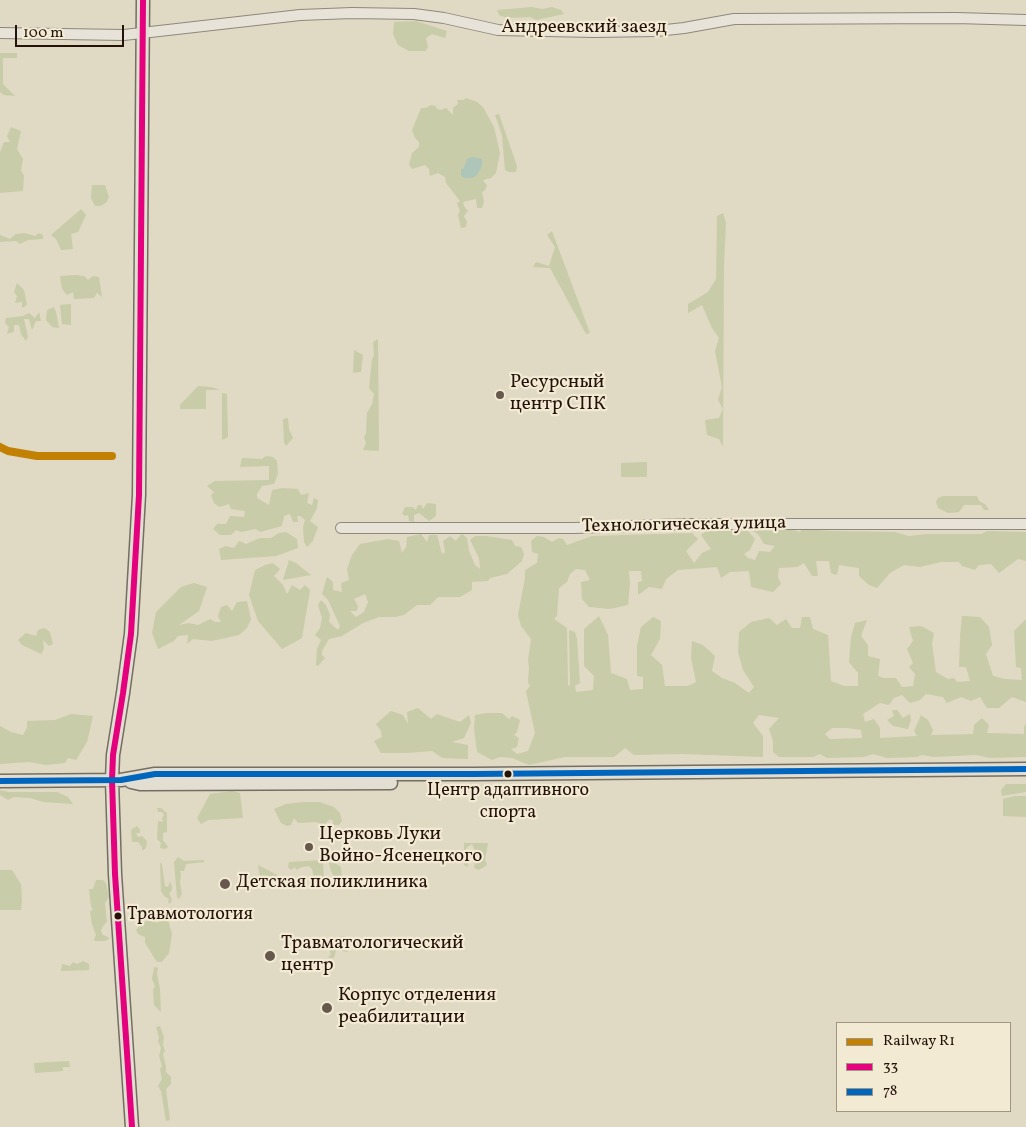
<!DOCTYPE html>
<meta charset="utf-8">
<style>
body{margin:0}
#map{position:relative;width:1026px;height:1127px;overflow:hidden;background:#e0d9c4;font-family:Vollkorn,serif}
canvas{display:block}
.legend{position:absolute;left:836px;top:1022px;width:175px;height:90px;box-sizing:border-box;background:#f2ead2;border:1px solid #a09482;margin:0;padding:6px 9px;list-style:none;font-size:15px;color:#24120b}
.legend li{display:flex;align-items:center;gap:10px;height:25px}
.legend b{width:25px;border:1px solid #a09482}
.scale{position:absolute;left:15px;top:25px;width:109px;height:22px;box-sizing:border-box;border:2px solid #24120b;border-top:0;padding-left:6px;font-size:15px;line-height:18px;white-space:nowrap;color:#24120b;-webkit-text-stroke:4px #f2ead2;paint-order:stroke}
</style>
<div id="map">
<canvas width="1026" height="1127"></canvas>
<ul class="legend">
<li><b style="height:6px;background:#c28103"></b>Railway R1</li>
<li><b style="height:6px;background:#e5007d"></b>33</li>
<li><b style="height:6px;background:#0065bd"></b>78</li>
</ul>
<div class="scale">100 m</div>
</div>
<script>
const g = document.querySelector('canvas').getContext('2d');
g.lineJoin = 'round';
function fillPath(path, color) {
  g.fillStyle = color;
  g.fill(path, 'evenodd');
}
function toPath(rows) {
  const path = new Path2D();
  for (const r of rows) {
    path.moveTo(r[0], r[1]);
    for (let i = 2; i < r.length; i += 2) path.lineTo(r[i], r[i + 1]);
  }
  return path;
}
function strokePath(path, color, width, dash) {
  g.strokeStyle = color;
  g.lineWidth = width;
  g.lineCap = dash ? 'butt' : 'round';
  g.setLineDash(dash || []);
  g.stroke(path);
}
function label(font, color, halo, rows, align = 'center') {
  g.font = font + ' Vollkorn,serif';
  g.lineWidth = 4.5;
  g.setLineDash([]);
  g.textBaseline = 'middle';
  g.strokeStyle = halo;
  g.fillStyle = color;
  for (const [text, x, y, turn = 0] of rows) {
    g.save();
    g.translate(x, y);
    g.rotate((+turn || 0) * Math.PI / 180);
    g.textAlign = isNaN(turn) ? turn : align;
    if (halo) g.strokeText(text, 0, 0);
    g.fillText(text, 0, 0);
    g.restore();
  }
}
fillPath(toPath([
 [532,7,542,9,552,7,561,10,564,14,536,20,530,17,507,18,499,15,497,10],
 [416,21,447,31,445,38,432,34,426,38,428,47,426,51,409,51,398,45,393,34,394,22],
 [0,53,17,53,17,58,3,58,3,84,15,96,4,95,0,92],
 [466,98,477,102,483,107,494,127,500,153,496,173,491,178,486,179,483,181,487,185,485,190,482,192,484,202,482,208,477,208,476,199,463,202,464,206,468,211,464,216,467,222,466,227,461,228,458,215,460,211,457,203,460,201,446,183,445,177,438,173,430,176,429,169,425,165,412,169,409,165,412,153,419,147,419,142,415,138,412,130,421,108,426,108,431,105,436,106,436,108,440,110,446,108,453,115,453,108,458,104,457,100,464,100],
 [499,114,517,166,516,172,509,172,505,170,502,135,495,115],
 [11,127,21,131,17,149,23,159,21,170,24,176,23,191,0,193,0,152,4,142,10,142,7,136],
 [92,185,105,185,109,197,106,203,100,206,95,206,91,198],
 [81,209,86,215,78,232,71,234,73,249,61,250,56,239,51,235],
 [723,213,726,223,724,264,723,447,719,439,707,435,705,420,719,418,723,409,718,400,722,387,715,351,719,338,712,328,702,305,688,313,688,304,708,292,716,279,717,216],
 [552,231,590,333,586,334,550,268,533,267,536,262,549,266,555,247,547,235],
 [25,233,35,236,39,233,43,235,43,239,28,240,20,244,16,241,0,242,0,235,10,239,16,234],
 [75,275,84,276,88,280,93,276,99,277,102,297,97,293,94,298,74,299,73,292,67,295,62,289,60,276],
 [17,283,24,290,27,305,22,308,22,302,15,303,17,296,14,292],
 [71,304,71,325,62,324,60,305],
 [54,307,56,312,59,328,52,327,46,320,47,310],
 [39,312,41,321,36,321,32,330,29,319,24,319,28,337,26,341,21,334,19,325,14,325,14,332,7,334,9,327,5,323,6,318,23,316,29,313,35,318],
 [378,339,379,451,363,450,366,443,364,437,366,433,367,413,372,404,374,394,369,388,372,359,374,355,373,342],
 [354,350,363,355,361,372,353,373],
 [198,386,211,387,220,390,206,390,206,409,180,409,180,405],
 [222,393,227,394,228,437,222,440],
 [288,418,289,429,293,438,286,446,284,443,283,419],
 [266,456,273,457,277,461,278,474,274,484,262,486,257,494,257,498,269,505,272,490,282,488,298,489,301,495,309,493,307,503,312,505,314,498,318,500,317,508,310,521,318,527,313,541,307,547,304,542,303,527,305,520,300,516,297,516,298,522,293,522,290,514,284,516,282,526,260,532,256,529,241,532,236,530,231,535,220,535,213,529,217,524,226,524,230,516,244,517,245,511,231,509,229,504,219,507,214,503,211,495,214,492,207,486,215,481,269,480,269,466,240,467,242,458,262,459],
 [647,462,647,477,621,477,621,463],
 [943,496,977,496,979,501,985,504,989,510,984,510,981,505,964,505,959,512,948,513,938,508,936,502,938,498],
 [427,503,436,504,436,516,429,521,419,513,414,515,414,522,409,521,408,515,405,516,402,514,405,507,413,507,416,510,418,505,421,505,423,509],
 [787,528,800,532,802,529,832,531,895,532,909,536,927,534,981,534,987,531,1026,532,1026,561,1018,559,999,573,991,564,979,565,975,570,962,566,959,562,941,562,920,567,904,565,890,573,877,588,869,585,859,576,859,568,839,565,837,575,831,573,829,561,816,561,818,576,812,576,804,563,797,567,779,568,778,577,781,584,773,592,751,587,749,571,730,572,721,578,717,567,678,570,666,579,662,589,649,587,638,595,638,582,642,581,641,571,629,571,630,584,628,605,610,609,589,607,582,599,581,582,590,580,585,570,576,569,570,574,567,582,559,588,557,616,554,619,567,628,568,685,570,686,569,630,575,632,577,639,580,683,575,686,576,692,593,690,594,676,584,666,584,629,599,616,608,635,611,673,627,679,630,690,643,689,643,677,637,676,637,646,641,627,653,617,661,621,660,639,651,655,662,665,665,686,688,686,696,682,691,658,692,641,703,645,715,656,712,671,722,678,735,683,749,693,754,687,743,670,738,652,739,632,751,622,769,618,777,625,786,619,792,628,800,628,802,617,810,617,813,629,828,635,831,681,844,686,858,686,858,673,849,662,851,637,855,623,867,620,861,636,868,645,868,656,880,659,878,676,884,678,896,678,902,687,913,686,915,674,909,667,913,663,907,649,913,641,909,627,921,626,934,633,932,644,936,672,948,679,954,678,957,682,970,681,966,667,959,667,960,636,962,616,980,617,989,627,992,645,986,654,993,676,1005,679,1022,680,1021,668,1016,667,1014,631,1026,619,1026,702,1012,697,999,708,987,708,980,697,971,701,961,697,947,703,943,697,926,694,920,700,910,703,902,695,894,698,889,705,880,703,863,714,865,722,874,719,880,728,880,738,917,736,914,731,921,715,928,720,933,730,931,735,973,734,974,725,982,718,989,725,987,733,1024,734,1024,727,1026,723,1026,757,990,758,976,755,934,757,922,755,917,757,887,758,873,754,864,757,827,758,820,754,813,757,779,757,773,752,773,741,769,729,779,718,759,715,753,723,763,736,763,757,682,754,634,755,625,748,614,757,565,757,529,765,512,758,500,757,492,760,477,752,474,728,475,715,486,713,502,713,509,719,512,716,520,720,517,732,514,735,519,738,517,747,511,749,517,754,528,751,535,733,526,691,530,686,528,682,529,668,528,660,531,639,521,626,518,615,525,578,525,570,537,563,538,554,532,552,531,541,537,536,544,537,552,542,559,538,563,539,567,545,592,536,692,533,698,539,686,551,694,563,702,553,711,549,701,535,706,531,748,531,755,539,750,550,744,554,748,558,755,560,759,551,770,552,775,546,764,544,758,534,751,530],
 [832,728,847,728,861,730,862,738,830,739,825,734],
 [286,532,297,539,298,548,276,556,221,560,219,549,226,546,234,548,239,541,246,544,260,538,271,538,279,533],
 [421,534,427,542,429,535,437,535,442,554,445,552,443,541,450,536,456,541,458,538,462,534,467,538,469,551,475,565,480,569,479,558,470,540,475,536,486,536,512,540,515,546,521,547,524,554,522,561,507,574,490,578,488,581,472,582,472,590,460,597,438,597,430,605,417,605,404,615,395,617,379,617,363,623,342,636,329,639,322,651,322,655,325,658,318,666,316,665,317,649,321,640,315,635,320,628,322,618,318,605,321,600,326,605,330,615,329,622,338,630,340,626,328,600,322,594,327,577,333,582,333,590,342,592,341,583,349,580,347,569,352,555,360,544,388,539,399,541,402,553,406,547,407,537],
 [365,594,368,602,364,612,356,617,350,611,357,611,358,606,354,599],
 [289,560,296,563,311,575,283,580],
 [273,563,280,569,274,576,283,585,287,594,292,585,300,590,305,585,310,590,302,638,282,649,258,621,249,595,255,570,265,565],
 [194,583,207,587,199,611,179,625,189,623,198,625,210,619,215,622,221,622,218,616,221,607,227,605,232,611,237,602,247,601,251,619,247,628,239,635,212,641,193,639,187,644,188,635,178,636,174,641,158,649,152,633,156,612,181,587],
 [44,628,50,632,53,644,49,646,43,640,44,649,41,654,22,645,18,640,26,633,36,636,38,630],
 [418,708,431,719,437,714,460,722,469,715,471,723,464,738,452,742,468,745,468,759,442,758,432,751,407,753,381,753,374,741,382,737,381,731,376,724,391,711,403,715,408,724,407,712],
 [892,710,897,710,903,718,910,714,911,720,908,729,893,726,887,720,894,716],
 [71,714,93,716,87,742,76,760,68,758,65,763,46,765,29,762,0,764,0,726,11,732,23,735,27,728,27,721,55,720],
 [1006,784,1026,784,1026,792,1002,796,1001,790],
 [0,790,9,792,57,792,68,797,73,804,43,802,30,798,14,797,8,800,0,795],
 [232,791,240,793,243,818,208,820,201,824,197,818,210,794],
 [1015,796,1026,796,1026,817,1003,816,1003,799],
 [304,802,320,802,334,807,340,813,342,821,339,825,333,825,333,821,330,819,324,825,316,822,298,823,294,818,291,825,287,826,281,823,274,809,286,804],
 [157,808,161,808,167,813,167,832,163,833,163,840,168,847,165,849,160,848,161,843,157,839,158,821,163,822,162,818,164,815,162,812,158,812],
 [137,826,140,830,140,833,136,833,138,837,142,836,147,841,146,848,142,851,142,847,138,842,132,842,131,830],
 [464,843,488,843,485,860,487,865,479,870,474,868,475,861,469,855,471,850,475,850,472,844,466,848,468,867,464,865],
 [178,857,184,861,204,860,204,862,186,864,184,871,180,871,181,874,180,882,182,894,179,899,177,897,174,862],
 [323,860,324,882,315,882,312,869,309,866,302,867,296,870,295,867,291,870,288,867,289,862],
 [160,862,162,865,165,886,168,887,170,881,172,887,172,890,169,893,172,900,170,904,168,902,169,899,164,896,161,891],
 [329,863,335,863,341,867,342,880,336,880,331,871],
 [258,865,281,877,281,881,261,884],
 [0,870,12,870,21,884,22,901,21,910,0,910],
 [96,880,103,880,106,883,109,897,105,903,107,922,103,926,101,931,103,935,110,938,105,941,95,941,94,939,96,935,92,924,90,911,93,910,91,906,89,889,93,889],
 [165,910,170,910,171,916,168,920,172,934,169,953,162,962,157,962,145,943,145,937,138,934,136,930,144,922,151,920,158,923,161,915],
 [345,936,348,952,336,950,334,958,328,958,331,954,329,949,326,947,327,940,337,937],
 [83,961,89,964,89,970,61,971,62,964,70,966,73,962,77,964],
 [154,967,158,968,157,974,160,989,161,1012,154,1005,153,990,155,986,152,979],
 [160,1026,164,1037,163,1045,165,1051,163,1054,166,1067,166,1072,171,1077,171,1084,166,1089,170,1120,166,1121,161,1091,158,1086,162,1079,160,1069,162,1066,159,1056,161,1048,158,1041,159,1037,156,1027],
 [69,1061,70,1067,63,1067,63,1071,35,1073,34,1063]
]), '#c8cca8');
fillPath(toPath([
 [472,157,482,159,482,166,477,175,472,178,465,178,461,176,461,170,464,168,467,159]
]), '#aec5b9');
const minor = toPath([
 [0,33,124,35,300,15,352,13,414,14,444,18,498,30,594,32,657,31,684,28,734,19,956,18,1026,20],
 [341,528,574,528,686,524,1026,524]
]);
const major = toPath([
 [0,781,121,780,155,774,474,774,1026,769],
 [131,782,140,784,391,783],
 [132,1127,115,874,112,780,113,755,123,693,131,634,139,495,143,0]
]);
strokePath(minor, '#8f887b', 12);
strokePath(major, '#746e63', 15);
strokePath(minor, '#e7e3d8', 10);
strokePath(major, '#e2ded2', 12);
strokePath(toPath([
 [132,1127,115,874,112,780,113,755,123,693,131,634,139,495,143,0]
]), '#e5007d', 6);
strokePath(toPath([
 [0,781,121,780,155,774,474,774,1026,769]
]), '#0065bd', 6);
strokePath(toPath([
 [0,447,8,451,37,456,112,456]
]), '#c28103', 8);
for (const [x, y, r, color] of [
 [500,395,5,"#66584c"],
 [508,774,4.5,"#24120b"],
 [309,847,5,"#66584c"],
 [225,884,6,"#66584c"],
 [118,916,4.5,"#24120b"],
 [270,956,6,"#66584c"],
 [327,1008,6,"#66584c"]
]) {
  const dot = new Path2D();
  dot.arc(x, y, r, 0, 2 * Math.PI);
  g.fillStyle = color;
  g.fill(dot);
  strokePath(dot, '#f2ead2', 2);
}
label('18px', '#24120b', '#f2ead2', [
 ["Центр адаптивного",508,792],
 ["спорта",508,814],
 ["Травмотология",127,916,"left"]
]);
label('19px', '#24120b', '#f2ead2', [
 ["Андреевский заезд",584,29],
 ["Технологическая улица",684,526,-1]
]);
label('19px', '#24120b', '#f2ead2', [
 ["Ресурсный",510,384],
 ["центр СПК",510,406],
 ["Церковь Луки",319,836],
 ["Войно-Ясенецкого",319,858],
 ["Детская поликлиника",236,884],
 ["Травматологический",281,945],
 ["центр",281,967],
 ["Корпус отделения",338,997],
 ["реабилитации",338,1019]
], 'left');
</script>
